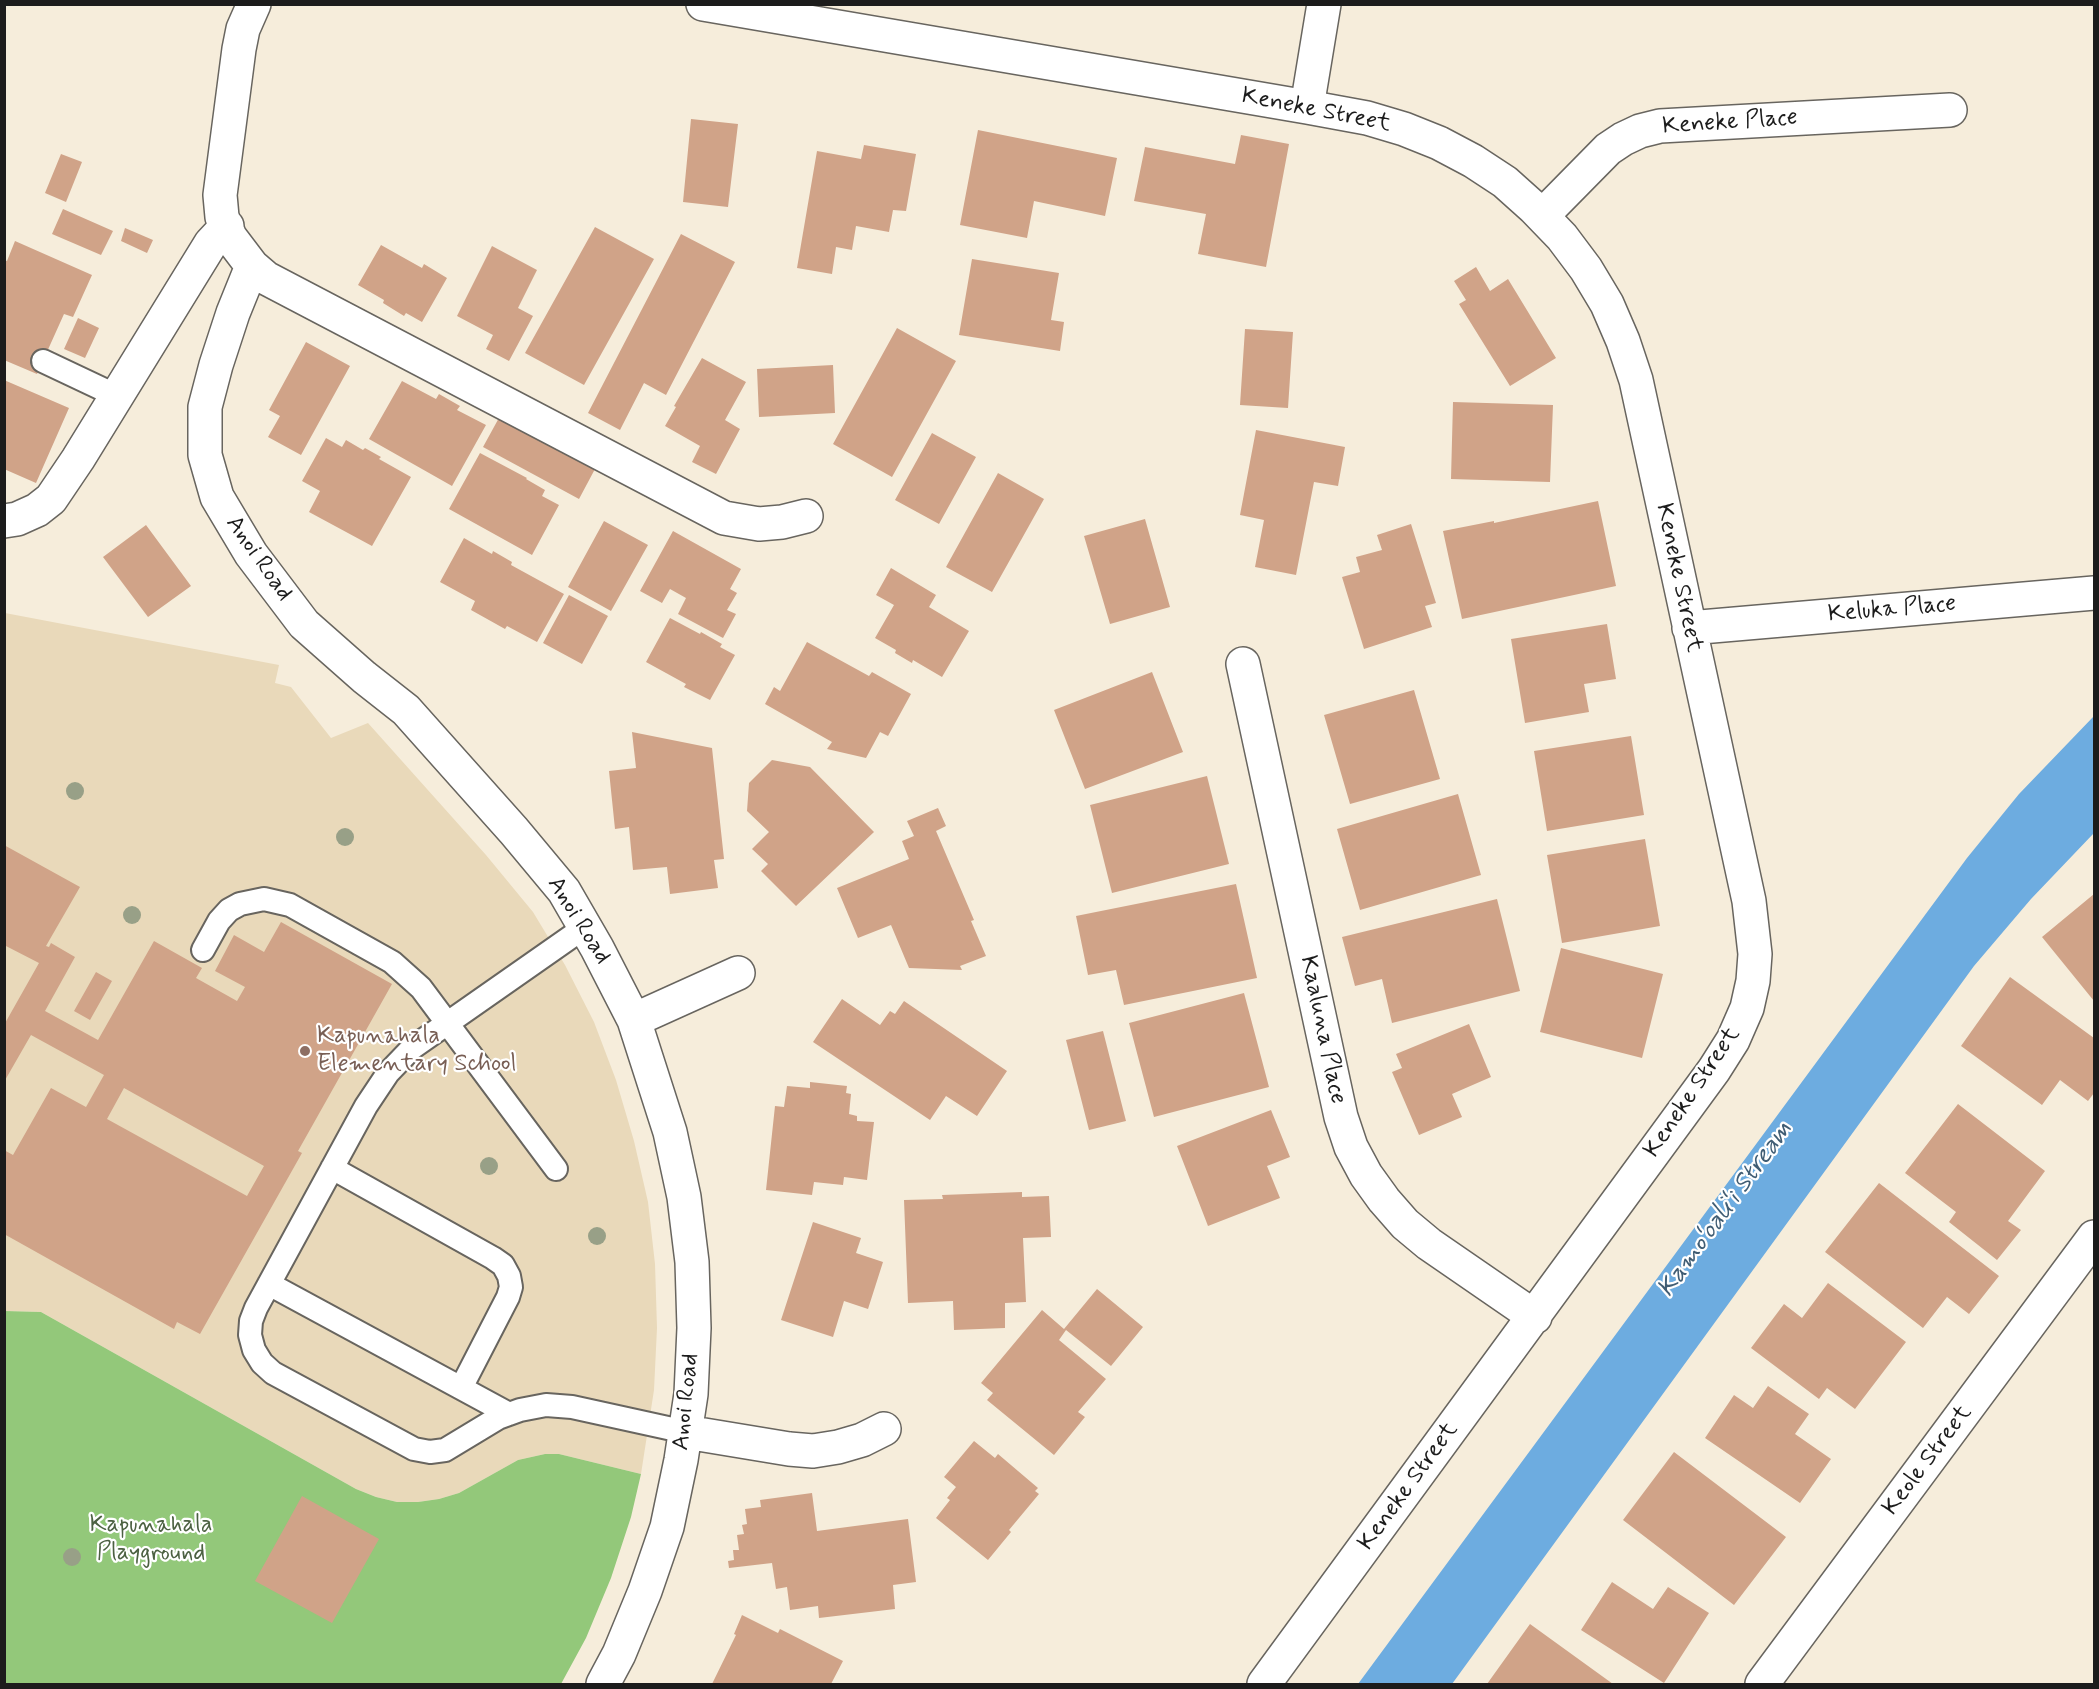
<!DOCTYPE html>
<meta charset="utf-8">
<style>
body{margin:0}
#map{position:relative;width:2099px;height:1689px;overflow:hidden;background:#f6eddb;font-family:Mynerve,sans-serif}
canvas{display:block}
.frame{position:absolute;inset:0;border:6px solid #1c1c1c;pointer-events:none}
</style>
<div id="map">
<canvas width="2099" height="1689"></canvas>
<div class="frame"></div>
</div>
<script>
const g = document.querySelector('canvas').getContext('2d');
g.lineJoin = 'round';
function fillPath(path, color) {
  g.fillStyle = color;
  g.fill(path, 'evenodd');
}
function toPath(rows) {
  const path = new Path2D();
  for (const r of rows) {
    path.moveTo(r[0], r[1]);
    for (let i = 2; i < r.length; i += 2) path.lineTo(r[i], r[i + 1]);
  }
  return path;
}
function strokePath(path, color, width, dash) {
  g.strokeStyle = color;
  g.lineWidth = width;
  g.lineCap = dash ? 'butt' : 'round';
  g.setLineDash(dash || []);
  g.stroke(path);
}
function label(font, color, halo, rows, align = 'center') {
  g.font = font + ' Mynerve,sans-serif';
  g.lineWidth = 4.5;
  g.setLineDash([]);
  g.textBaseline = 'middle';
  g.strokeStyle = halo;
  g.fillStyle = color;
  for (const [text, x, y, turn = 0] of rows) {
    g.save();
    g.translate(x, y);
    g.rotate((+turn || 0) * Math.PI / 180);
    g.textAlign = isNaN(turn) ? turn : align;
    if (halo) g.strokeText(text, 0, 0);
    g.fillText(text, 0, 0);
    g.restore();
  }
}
fillPath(toPath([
 [5,613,279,665,275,683,291,687,331,738,368,723,486,855,533,912,565,965,594,1022,616,1080,634,1141,648,1202,655,1264,657,1328,654,1390,641,1474,559,1454,545,1454,518,1460,459,1493,439,1499,418,1502,397,1502,376,1497,356,1489,41,1312,5,1311]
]), '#e9d9ba');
fillPath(toPath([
 [5,1311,41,1312,356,1489,376,1497,397,1502,418,1502,439,1499,459,1493,518,1460,545,1454,559,1454,641,1474,631,1517,611,1578,586,1638,561,1684,5,1684]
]), '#93c87a');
fillPath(toPath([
 [2094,716,2094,833,2031,899,1974,966,1452,1684,1358,1684,1967,858,2019,794]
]), '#6dace0');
fillPath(toPath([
 [691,119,738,124,728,207,683,202],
 [978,130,1117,158,1105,216,1034,201,1027,238,960,225],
 [1241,135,1289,144,1266,267,1198,254,1206,214,1134,201,1145,147,1235,164],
 [864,145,916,154,906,211,893,210,889,232,856,226,852,250,836,247,832,274,797,268,817,151,861,159],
 [61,154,82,162,66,202,45,193],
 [63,209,113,231,101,255,52,234],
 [595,227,654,259,584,385,525,353],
 [125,228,153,240,147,253,121,241],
 [681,234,735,262,666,395,644,383,620,430,588,413],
 [15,241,92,275,73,317,64,314,37,374,4,360,4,260,7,261],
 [381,245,422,268,424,264,447,278,422,322,406,313,404,316,383,303,384,300,358,285],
 [492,246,537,270,518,308,533,316,509,361,486,349,493,335,457,316],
 [972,259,1059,273,1051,320,1064,322,1060,351,959,335],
 [1476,267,1490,291,1508,279,1556,358,1510,386,1459,304,1466,300,1454,281],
 [78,318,99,328,85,358,64,349],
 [897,328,956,361,892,477,833,444],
 [1245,329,1293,332,1288,408,1240,405],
 [306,342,350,366,301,455,268,437,280,416,269,410],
 [702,358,746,382,725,420,740,429,716,474,692,462,700,446,665,426,676,407,674,406],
 [833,365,835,413,759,417,757,369],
 [4,380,69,408,36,483,4,469],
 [402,381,436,399,439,394,460,406,457,410,486,425,452,486,369,439],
 [1453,402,1553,405,1550,482,1451,479],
 [500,416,595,469,579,499,483,447],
 [1256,430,1345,447,1338,486,1314,482,1296,575,1255,567,1264,520,1240,515],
 [932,433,976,457,939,524,895,500],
 [326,438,342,447,346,440,363,450,365,448,381,457,379,459,411,477,372,546,309,512,320,491,302,481],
 [480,453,527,478,526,479,545,490,542,496,559,505,532,555,449,509],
 [998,473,1044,499,992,592,946,567],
 [1598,501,1616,586,1462,619,1443,531,1494,521,1494,523],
 [1145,519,1170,607,1110,624,1084,536],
 [604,521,648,545,611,611,568,587],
 [1411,524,1436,603,1425,606,1432,627,1364,649,1342,577,1360,572,1356,557,1382,550,1377,535],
 [146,525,191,586,148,617,103,557],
 [673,531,741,569,730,589,737,593,727,610,736,614,723,638,678,614,686,598,670,589,662,603,640,591],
 [464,538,492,554,493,551,512,562,511,565,564,594,537,642,507,626,505,629,471,610,475,601,440,582],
 [891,568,936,595,929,607,969,631,942,677,913,660,912,663,895,653,896,650,875,638,894,605,876,595],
 [569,595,608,616,582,664,543,643],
 [670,618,700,634,701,632,722,644,720,647,735,655,710,700,684,687,686,684,646,662],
 [1607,624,1616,679,1584,684,1589,712,1525,723,1511,639],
 [807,642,869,676,872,672,911,694,888,736,880,732,866,758,827,749,832,742,765,704,774,687,780,691],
 [1152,672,1183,752,1085,789,1054,710],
 [1414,690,1440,779,1350,804,1324,715],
 [632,732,712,748,724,859,714,860,718,888,670,894,667,867,633,870,629,827,615,829,609,771,636,768],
 [1631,736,1644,815,1547,831,1534,751],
 [772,760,810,767,874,832,796,906,761,871,768,864,752,849,769,832,747,811,749,783],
 [1207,776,1229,864,1112,893,1090,805],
 [1458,794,1481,875,1360,910,1337,829],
 [938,808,946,826,936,831,974,920,971,921,986,956,960,966,962,970,909,968,891,925,858,938,837,888,909,859,902,841,914,836,907,821],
 [1645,839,1660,926,1562,943,1547,855],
 [4,845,80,887,46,946,49,947,51,943,75,957,45,1011,98,1040,154,941,202,968,196,978,237,1001,245,987,215,971,234,935,264,952,281,922,392,984,298,1151,302,1153,200,1334,177,1322,174,1329,4,1234,4,1150,13,1155,51,1088,86,1107,104,1075,31,1035,4,1082,4,1025,39,963,4,945],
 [124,1088,264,1166,247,1196,107,1119],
 [1236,884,1257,978,1124,1005,1116,970,1088,975,1076,916],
 [2094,894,2094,1001,2042,937],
 [1497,899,1520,991,1392,1023,1382,979,1355,986,1342,937],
 [1561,948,1663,974,1642,1058,1540,1032],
 [96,972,112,981,90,1020,74,1011],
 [2010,977,2094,1038,2094,1093,2088,1101,2060,1080,2042,1105,1961,1046],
 [1244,993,1269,1087,1154,1117,1129,1023],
 [842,999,880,1025,890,1011,895,1014,904,1001,1007,1071,977,1116,946,1096,930,1120,813,1042],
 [1469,1024,1491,1077,1452,1094,1462,1117,1419,1135,1392,1072,1402,1068,1396,1054],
 [1103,1031,1126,1121,1089,1130,1066,1040],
 [810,1082,847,1086,846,1093,851,1094,849,1114,857,1116,857,1121,874,1122,867,1180,844,1177,843,1185,814,1182,812,1195,766,1190,775,1106,784,1107,787,1086,810,1088],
 [1958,1104,2045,1171,2008,1221,2021,1230,1997,1260,1949,1222,1956,1212,1905,1173],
 [1271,1110,1290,1157,1267,1166,1280,1198,1208,1226,1177,1146],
 [1879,1183,1999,1276,1969,1314,1947,1297,1923,1328,1825,1252],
 [1022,1192,1022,1197,1049,1196,1051,1237,1023,1238,1026,1302,1005,1303,1005,1328,954,1330,953,1301,908,1303,904,1200,943,1199,942,1195],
 [813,1222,861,1238,856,1253,883,1262,868,1309,844,1301,833,1337,781,1320],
 [1828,1283,1906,1342,1855,1409,1827,1388,1819,1399,1751,1348,1784,1304,1802,1318],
 [1097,1289,1143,1327,1111,1366,1066,1330,1059,1340,1106,1379,1078,1412,1085,1417,1054,1455,987,1400,993,1393,981,1383,1042,1310,1064,1329],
 [1768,1386,1809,1414,1795,1434,1831,1459,1800,1503,1705,1438,1734,1395,1753,1408],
 [974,1441,995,1458,998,1454,1038,1488,1035,1491,1039,1494,1009,1530,1011,1532,988,1560,936,1518,950,1500,947,1498,956,1487,944,1477],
 [1674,1452,1786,1537,1734,1605,1623,1520],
 [812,1493,817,1531,908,1519,916,1582,893,1585,895,1609,819,1618,818,1606,790,1610,787,1587,776,1589,772,1563,729,1568,728,1561,734,1560,733,1550,739,1550,737,1535,744,1534,742,1525,747,1524,745,1509,761,1507,760,1500],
 [302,1496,379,1539,332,1623,255,1581],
 [1612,1582,1653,1609,1668,1587,1709,1613,1664,1683,1581,1630],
 [742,1615,778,1633,780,1629,843,1661,831,1684,712,1684,736,1635,734,1634],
 [1530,1624,1613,1684,1487,1684]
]), '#d0a388');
const lane = toPath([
 [43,361,117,396],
 [585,927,412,1048,388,1073,366,1106,256,1308,251,1321,250,1335,254,1350,262,1363,273,1373,414,1449,430,1452,445,1450,498,1418,520,1410,546,1405,572,1407,686,1432],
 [203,950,219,921,229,910,240,904,264,899,290,905,392,962,421,988,556,1169],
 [332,1168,493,1258,503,1265,509,1276,511,1287,508,1297,461,1388],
 [269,1284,509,1414]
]);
const street = toPath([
 [254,4,243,29,239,49,220,195,222,217,230,237,252,266,266,278,724,518,759,524,782,522,806,516],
 [703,4,1307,107,1367,118,1404,129,1439,143,1473,161,1505,182,1534,208,1562,237,1586,269,1607,304,1623,341,1636,380,1749,901,1755,954,1753,981,1747,1008,1733,1040,1714,1070,1264,1684],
 [1307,107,1324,4],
 [1542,216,1608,149,1623,139,1640,131,1660,126,1950,110],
 [252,266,233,313,216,365,205,407,205,455,217,497,251,554,304,624,364,677,406,710,514,831,564,891,597,948,634,1020,670,1132,684,1197,692,1262,694,1328,691,1394,681,1460,667,1527,645,1591,619,1654,603,1684],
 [4,521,17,519,37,510,51,499,78,459,211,243,227,226],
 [1689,628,2094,593],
 [1243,664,1341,1117,1351,1147,1366,1175,1384,1200,1405,1224,1429,1244,1535,1317],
 [634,1020,738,973],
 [686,1432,789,1449,813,1451,838,1447,862,1440,884,1429],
 [1762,1684,2094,1237]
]);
strokePath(lane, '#68655f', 26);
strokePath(street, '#68655f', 36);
strokePath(lane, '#fff', 22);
strokePath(street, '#fff', 33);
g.fillStyle = '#98a087';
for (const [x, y] of [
 [75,791],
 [345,837],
 [132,915],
 [489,1166],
 [597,1236],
 [72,1557]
]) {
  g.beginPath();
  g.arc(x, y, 9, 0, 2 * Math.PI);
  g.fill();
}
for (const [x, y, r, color] of [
 [305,1051,6,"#8d6e63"]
]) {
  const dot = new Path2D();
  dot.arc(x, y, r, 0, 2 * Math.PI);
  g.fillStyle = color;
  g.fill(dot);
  strokePath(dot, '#fff', 2);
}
label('24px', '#1c1c1c', '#fff', [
 ["Keneke Street",1316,111,11],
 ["Keneke Place",1730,123,-4],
 ["Anoi Road",258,559,55],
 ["Keneke Street",1678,578,78],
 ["Keluka Place",1892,610,-5],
 ["Anoi Road",578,921,58],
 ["Kaaluna Place",1322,1030,78],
 ["Keneke Street",1693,1093,-56],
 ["Anoi Road",687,1402,-84],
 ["Keole Street",1928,1461,-53],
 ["Keneke Street",1409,1487,-54]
]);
label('24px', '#785e54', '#fff', [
 ["Kapunahala",317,1037],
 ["Elementary School",317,1065]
], 'left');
label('24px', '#4c6142', '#fff', [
 ["Kapunahala",151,1526],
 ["Playground",151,1554]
]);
label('italic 26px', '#405d74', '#fff', [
 ["Kamoʻoaliʻi Stream",1726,1210,-54]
]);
</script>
